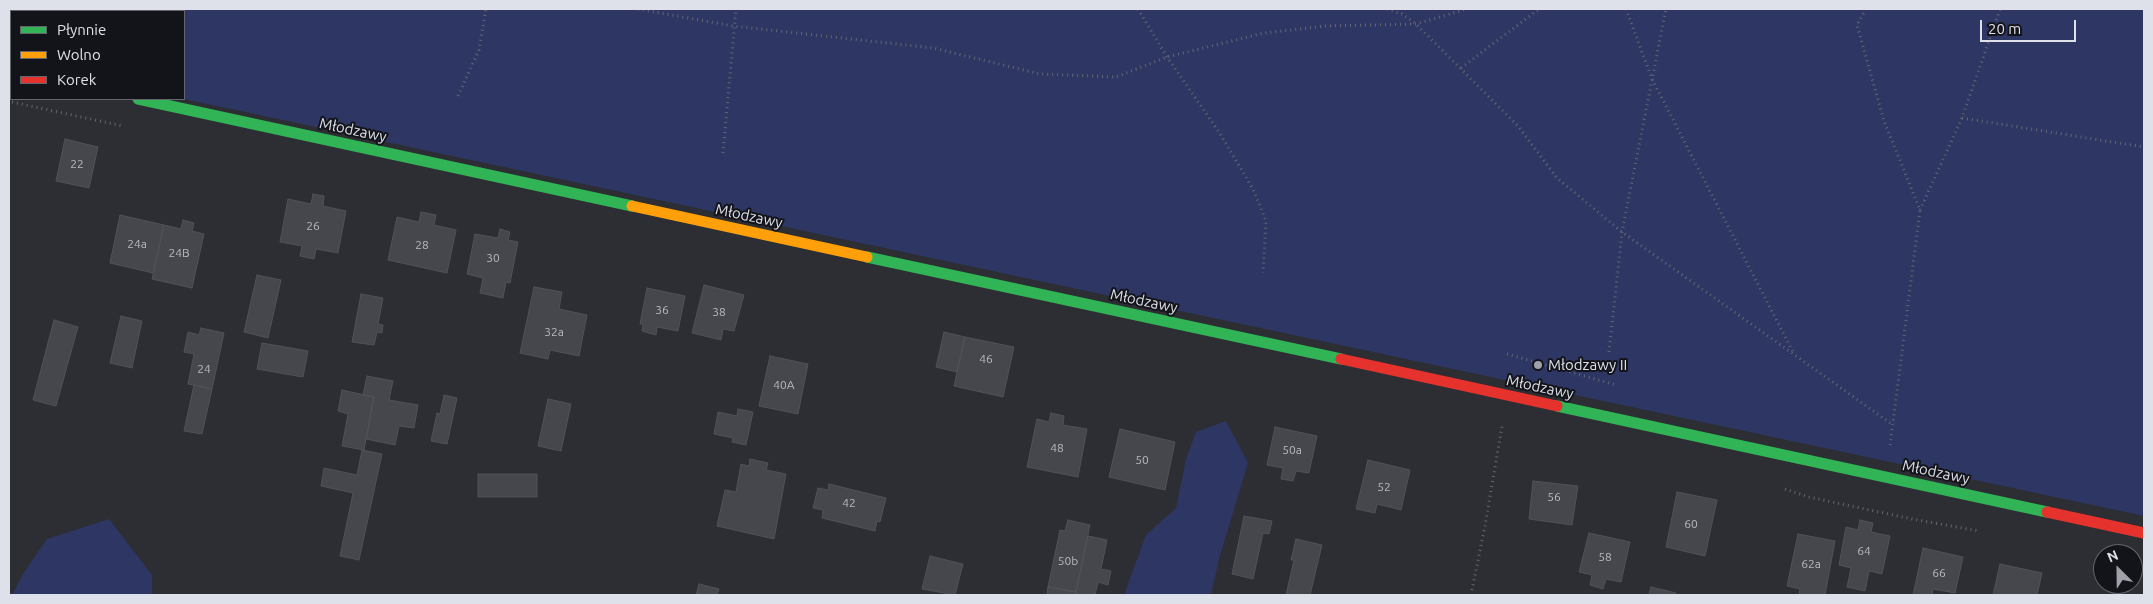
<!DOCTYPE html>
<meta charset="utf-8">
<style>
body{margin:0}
#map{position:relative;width:2153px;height:604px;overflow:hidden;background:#2c2e34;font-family:Ubuntu,sans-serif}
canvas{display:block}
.frame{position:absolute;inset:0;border:10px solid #dee1e9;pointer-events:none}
.legend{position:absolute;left:10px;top:10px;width:175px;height:90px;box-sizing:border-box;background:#13141a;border:1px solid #64666d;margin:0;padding:6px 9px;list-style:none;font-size:15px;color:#dee1e9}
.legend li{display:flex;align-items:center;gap:10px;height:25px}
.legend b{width:25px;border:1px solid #64666d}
.north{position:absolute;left:2093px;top:544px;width:50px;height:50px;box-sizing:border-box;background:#13141a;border:1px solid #64666d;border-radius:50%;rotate:337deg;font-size:14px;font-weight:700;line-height:20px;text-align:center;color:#dee1e9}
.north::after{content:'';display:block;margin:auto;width:18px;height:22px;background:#a0a2aa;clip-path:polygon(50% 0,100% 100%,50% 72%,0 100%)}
.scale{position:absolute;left:1980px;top:20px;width:96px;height:22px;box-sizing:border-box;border:2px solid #dee1e9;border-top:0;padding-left:6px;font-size:15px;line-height:18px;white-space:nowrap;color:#dee1e9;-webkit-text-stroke:4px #13141a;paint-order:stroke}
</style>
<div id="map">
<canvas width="2153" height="604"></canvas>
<div class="frame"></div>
<ul class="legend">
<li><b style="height:6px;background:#30b455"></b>Płynnie</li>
<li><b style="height:6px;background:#ff9f0a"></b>Wolno</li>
<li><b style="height:6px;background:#e5322d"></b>Korek</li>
</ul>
<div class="north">N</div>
<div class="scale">20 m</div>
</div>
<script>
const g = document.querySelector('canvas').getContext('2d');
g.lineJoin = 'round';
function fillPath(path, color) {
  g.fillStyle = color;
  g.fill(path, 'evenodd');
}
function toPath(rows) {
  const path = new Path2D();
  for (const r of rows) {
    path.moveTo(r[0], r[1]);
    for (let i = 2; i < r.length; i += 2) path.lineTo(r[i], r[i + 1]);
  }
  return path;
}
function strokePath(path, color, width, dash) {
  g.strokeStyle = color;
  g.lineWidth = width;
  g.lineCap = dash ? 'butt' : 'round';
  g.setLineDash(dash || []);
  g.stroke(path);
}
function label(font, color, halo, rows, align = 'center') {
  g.font = font + ' Ubuntu,sans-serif';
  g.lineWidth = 4;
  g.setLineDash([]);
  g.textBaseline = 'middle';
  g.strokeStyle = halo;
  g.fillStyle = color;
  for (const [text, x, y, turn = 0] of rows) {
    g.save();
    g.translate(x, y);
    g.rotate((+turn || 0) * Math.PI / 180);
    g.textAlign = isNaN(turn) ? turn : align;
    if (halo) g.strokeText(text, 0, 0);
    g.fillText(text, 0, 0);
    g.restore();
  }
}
fillPath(toPath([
 [9,9,2144,9,2144,516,184,99,184,11,11,11,11,62,9,61],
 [1226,421,1248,463,1219,559,1211,595,1124,595,1146,535,1176,508,1186,459,1196,432],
 [109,519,152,575,152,595,12,595,23,574,47,539]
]), '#2e3663');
const building = toPath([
 [65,139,98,147,89,188,56,181,65,139],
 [313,194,324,196,323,206,346,211,338,253,316,249,314,259,300,256,302,246,280,242,288,199,311,204,313,194],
 [421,212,436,215,434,225,456,230,447,273,388,260,397,217,419,222,421,212],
 [120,215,164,225,153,273,110,263,120,215],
 [183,220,194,223,192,231,204,234,192,288,152,279,164,225,181,229,183,220],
 [500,229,510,232,508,240,518,242,510,283,506,282,503,298,480,293,483,278,467,274,475,234,498,238,500,229],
 [257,275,281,280,268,338,244,332,257,275],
 [704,285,744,295,734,331,723,329,721,340,692,333,704,285],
 [534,287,562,292,559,309,587,315,579,356,550,350,548,359,520,353,534,287],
 [647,288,685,296,678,331,657,327,656,335,642,331,643,324,640,324,647,288],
 [361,294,383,298,378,324,383,325,382,333,377,332,374,345,352,342,361,294],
 [121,316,142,321,132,368,110,363,121,316],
 [54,320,78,327,56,406,33,400,54,320],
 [201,328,224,333,212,389,188,384,194,354,184,352,188,332,199,335,201,328],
 [944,332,965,337,957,372,936,367,944,332],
 [965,337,1014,347,1003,397,954,386,965,337],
 [262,343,308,351,303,377,257,369,262,343],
 [770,356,808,364,798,414,759,406,770,356],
 [367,376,393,381,389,400,418,405,414,428,399,426,395,445,366,439,374,397,363,395,367,376],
 [194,385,212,389,202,434,184,431,194,385],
 [342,390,374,397,364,450,342,446,348,414,338,411,342,390],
 [444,395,457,398,447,444,431,441,437,413,440,414,444,395],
 [548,399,571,404,561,451,538,446,548,399],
 [738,409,753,412,746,445,732,442,733,438,714,434,718,412,737,416,738,409],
 [1051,413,1064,416,1063,425,1087,429,1078,477,1027,467,1037,419,1049,422,1051,413],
 [1275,427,1317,436,1309,473,1296,471,1293,481,1281,479,1283,468,1267,465,1275,427],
 [1120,429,1175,442,1165,490,1109,477,1120,429],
 [362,450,382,454,359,560,340,556,353,493,321,486,324,468,357,475,362,450],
 [750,459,768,463,766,470,786,474,774,539,717,526,725,490,736,492,741,464,749,466,750,459],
 [1368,460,1410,470,1401,510,1377,504,1375,513,1356,509,1368,460],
 [478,474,537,474,537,497,478,497,478,474],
 [1533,481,1578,486,1572,525,1529,519,1533,481],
 [829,484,886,498,880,522,877,521,875,531,822,518,823,510,813,508,818,488,828,490,829,484],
 [1677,492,1717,500,1705,556,1666,547,1677,492],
 [1244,516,1272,521,1269,534,1263,533,1253,579,1232,574,1244,516],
 [1068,520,1090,525,1076,592,1048,587,1060,530,1065,531,1068,520],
 [1860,520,1873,523,1871,532,1890,536,1882,574,1869,571,1865,591,1847,587,1851,568,1839,565,1846,527,1858,530,1860,520],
 [1589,533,1630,542,1621,582,1606,579,1603,589,1590,585,1592,575,1579,572,1589,533],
 [1798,534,1835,541,1825,595,1799,595,1800,589,1787,586,1798,534],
 [1088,536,1107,540,1101,569,1111,571,1108,585,1098,582,1095,595,1075,595,1088,536],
 [1296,539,1322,545,1310,595,1286,595,1294,560,1291,560,1296,539],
 [1923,548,1963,557,1955,593,1933,589,1932,595,1913,595,1923,548],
 [930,556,963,564,955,595,922,589,930,556],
 [2000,564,2042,573,2037,595,1993,595,2000,564],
 [699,584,719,589,717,595,696,595,699,584],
 [1048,587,1076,592,1075,595,1047,595,1048,587],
 [1651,587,1676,593,1675,595,1649,595,1651,587]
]);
fillPath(building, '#46474c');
strokePath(building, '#505257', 1);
strokePath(toPath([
 [638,9,733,26,933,48,1040,74,1116,77,1167,57,1264,33,1326,26,1416,24,1467,9],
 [1138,9,1167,57,1219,132,1253,189,1266,221,1263,273],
 [1387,9,1402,14,1416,24,1518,126,1557,178,1622,232,1893,425],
 [1626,9,1652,79,1793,352],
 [1866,9,1857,25,1884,121,1920,210,1890,446],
 [1461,68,1539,9],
 [458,96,479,50,486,9],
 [12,102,123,126],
 [1962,118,2144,147],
 [723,153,736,9],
 [1920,210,1962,118,2000,9],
 [1609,352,1622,232,1666,9],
 [1507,354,1616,385],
 [1785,489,1809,497,1912,519,1979,531],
 [1471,595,1485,526,1502,426]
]), '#646771', 3, [1, 4]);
strokePath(toPath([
 [138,99,632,206],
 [867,257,1341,359],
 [1557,406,2047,512]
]), '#30b455', 11);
strokePath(toPath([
 [9,71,11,71],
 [632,206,867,257]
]), '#ff9f0a', 11);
strokePath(toPath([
 [1341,359,1557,406],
 [2047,512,2144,533]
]), '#e5322d', 11);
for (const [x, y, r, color] of [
 [1538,365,5,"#a0a2aa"]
]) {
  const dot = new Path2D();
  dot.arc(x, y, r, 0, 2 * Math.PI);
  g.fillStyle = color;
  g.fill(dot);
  strokePath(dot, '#13141a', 2);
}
label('12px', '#b8bac2', null, [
 ["22",77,164],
 ["26",313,226],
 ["24a",137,244],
 ["28",422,245],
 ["24B",179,253],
 ["30",493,258],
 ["36",662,310],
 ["38",719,312],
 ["32a",554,332],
 ["46",986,359],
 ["24",204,369],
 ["40A",784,385],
 ["48",1057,448],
 ["50a",1292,450],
 ["50",1142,460],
 ["52",1384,487],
 ["56",1554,497],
 ["42",849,503],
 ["60",1691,524],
 ["64",1864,551],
 ["58",1605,557],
 ["50b",1068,561],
 ["62a",1811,564],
 ["66",1939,573]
]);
label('15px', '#dee1e9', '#13141a', [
 ["Młodzawy",353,130,12],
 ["Młodzawy",749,216,12],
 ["Młodzawy",1144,301,12],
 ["Młodzawy",1540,387,12],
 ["Młodzawy",1936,472,12]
]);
label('15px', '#dee1e9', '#13141a', [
 ["Młodzawy II",1548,365]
], 'left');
</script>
